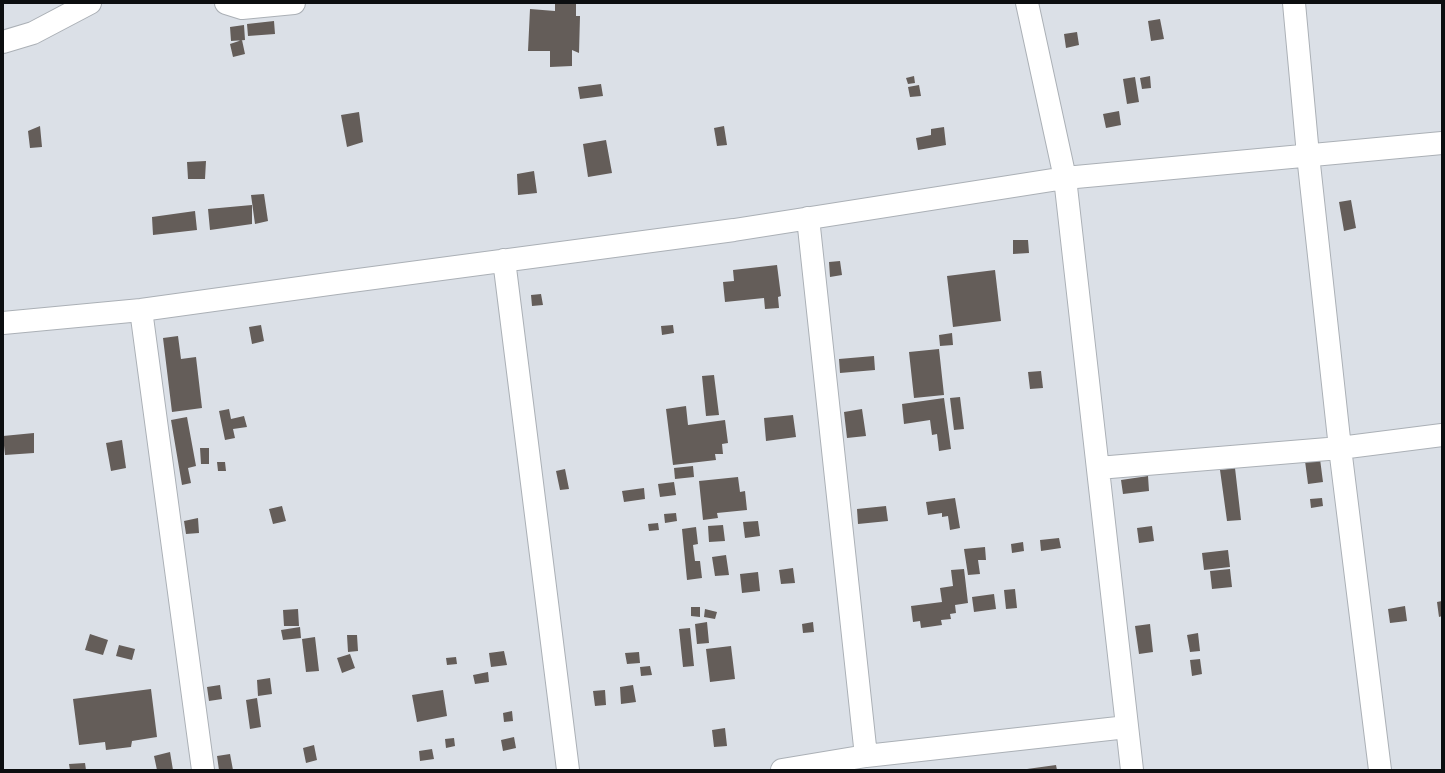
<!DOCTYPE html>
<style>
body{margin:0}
#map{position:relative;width:1445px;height:773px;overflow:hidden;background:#dbe0e7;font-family:"Fira Sans Condensed",sans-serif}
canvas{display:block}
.frame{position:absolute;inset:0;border:4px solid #0c0e10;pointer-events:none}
</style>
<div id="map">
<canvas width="1445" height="773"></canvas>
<div class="frame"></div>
</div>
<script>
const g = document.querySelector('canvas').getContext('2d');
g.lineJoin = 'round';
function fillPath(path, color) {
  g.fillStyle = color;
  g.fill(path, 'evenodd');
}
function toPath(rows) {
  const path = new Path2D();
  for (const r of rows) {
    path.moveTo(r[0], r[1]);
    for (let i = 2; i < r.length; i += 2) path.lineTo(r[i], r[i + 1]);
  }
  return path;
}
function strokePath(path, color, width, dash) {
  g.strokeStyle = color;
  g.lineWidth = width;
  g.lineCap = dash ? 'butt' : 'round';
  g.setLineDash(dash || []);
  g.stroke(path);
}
fillPath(toPath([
 [555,3,576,3,576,16,580,16,579,53,572,50,572,66,550,67,550,51,528,51,530,9,555,11],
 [1160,19,1164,39,1151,41,1148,21],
 [274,21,275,34,248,36,247,24],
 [244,25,245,40,231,41,230,27],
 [1077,32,1079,45,1066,48,1064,34],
 [242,40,245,54,233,57,230,44],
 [914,76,915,83,908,84,906,78],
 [1150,76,1151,88,1142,89,1140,78],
 [1135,77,1139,102,1127,104,1123,79],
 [601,84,603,96,580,99,578,87],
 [919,85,921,96,910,97,908,87],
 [1119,111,1121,125,1106,128,1103,114],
 [359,112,363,142,347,147,341,115],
 [40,126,42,147,30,148,28,131],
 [724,126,727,145,717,146,714,128],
 [944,127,946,145,918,150,916,138,931,135,931,129],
 [606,140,612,173,588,177,583,144],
 [206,161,205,179,188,179,187,162],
 [534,171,537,193,518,195,517,174],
 [264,194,268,221,255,224,251,195],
 [1351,200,1356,228,1344,231,1339,202],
 [252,205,252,224,210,230,208,209],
 [195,211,197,230,153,235,152,217],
 [1013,240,1028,240,1029,253,1013,254],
 [840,261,842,275,830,277,829,262],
 [777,265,781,296,778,297,779,308,765,309,764,298,725,302,723,282,734,281,733,270],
 [995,270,1001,321,953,327,947,276],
 [541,294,543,305,532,306,531,295],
 [261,325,264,341,252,344,249,327],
 [673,325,674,333,662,335,661,326],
 [952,333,953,345,940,346,939,335],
 [178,336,181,359,196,357,202,408,172,412,163,338],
 [939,349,944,395,914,398,909,352],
 [874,356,875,370,840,373,839,359],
 [1041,371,1043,388,1030,389,1028,372],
 [714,375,719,415,706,416,702,376],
 [960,397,964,429,954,430,950,398],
 [944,398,951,449,939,451,937,434,932,435,930,420,904,424,902,404],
 [686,406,688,425,725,420,728,443,722,444,723,454,715,454,716,460,673,465,666,409],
 [229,409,231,419,244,416,247,427,233,429,235,438,225,440,219,411],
 [862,409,866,436,847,438,844,412],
 [793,415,796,437,766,441,764,418],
 [187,417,196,466,188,468,191,483,182,485,171,420],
 [34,433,34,453,5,455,3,436],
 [122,440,126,468,111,471,106,443],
 [200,448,209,448,209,464,201,464],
 [1320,459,1323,482,1308,484,1305,461],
 [217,462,225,462,226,471,218,471],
 [693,466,694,477,675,479,674,468],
 [1235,468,1241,520,1227,521,1220,470],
 [565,469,569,489,560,490,556,471],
 [1148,476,1149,491,1123,494,1121,480],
 [738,477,740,492,745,491,747,510,717,513,718,518,703,520,699,481],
 [674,482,676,495,660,497,658,484],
 [644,488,645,499,624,502,622,491],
 [955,498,960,528,950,530,948,516,942,517,942,513,928,515,926,502],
 [1322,498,1323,506,1311,508,1310,499],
 [282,506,286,521,273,524,269,509],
 [886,506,888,521,858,524,857,509],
 [676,513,677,521,665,523,664,514],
 [198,518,199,533,186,534,184,521],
 [758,521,760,536,745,538,743,522],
 [658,523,659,530,649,531,648,524],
 [723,525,725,541,709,542,708,526],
 [1152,526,1154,541,1139,543,1137,528],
 [696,527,698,544,693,545,695,561,700,561,702,578,687,580,682,529],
 [1059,538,1061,548,1041,551,1040,540],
 [1023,542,1024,551,1012,553,1011,544],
 [985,547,986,560,978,560,980,574,968,575,964,549],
 [1228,550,1230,567,1204,570,1202,553],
 [726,555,729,575,715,576,712,557],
 [793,568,795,583,781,584,779,570],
 [964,569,968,603,955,605,956,613,950,614,951,619,941,620,942,625,921,628,920,621,913,622,911,606,942,602,940,588,953,586,951,570],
 [1230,569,1232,587,1212,589,1210,571],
 [758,572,760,591,742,593,740,574],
 [1015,589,1017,608,1006,609,1004,590],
 [994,594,996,609,974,612,972,597],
 [1442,601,1442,616,1439,617,1437,602],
 [1405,606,1407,621,1390,623,1388,609],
 [691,607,700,607,700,617,691,616],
 [298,609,299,626,284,626,283,610],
 [705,609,717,612,715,619,704,617],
 [707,622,709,643,697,644,695,624],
 [813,622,814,632,803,633,802,624],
 [1150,624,1153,652,1139,654,1135,626],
 [300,627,301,638,283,640,281,630],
 [690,628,694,666,683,667,679,629],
 [1198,633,1200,651,1190,652,1187,635],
 [90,634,108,640,103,655,85,650],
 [347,635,357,635,358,651,348,652],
 [315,637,319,671,306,672,302,639],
 [119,645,135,649,132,660,116,656],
 [731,646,735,679,710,682,706,649],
 [504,651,507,665,491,667,489,653],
 [639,652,640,663,627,664,625,653],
 [350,654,355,668,342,673,337,658],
 [456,657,457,664,447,665,446,658],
 [1200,659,1202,674,1192,676,1190,660],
 [650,666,652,675,641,676,640,667],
 [488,672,489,682,475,684,473,675],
 [270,678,272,694,258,696,257,680],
 [220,685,222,699,209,701,207,687],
 [633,685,636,702,621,704,620,687],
 [151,689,157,737,132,741,131,747,106,750,105,742,79,745,73,699],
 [443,690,447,716,417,722,412,695],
 [605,690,606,705,595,706,593,691],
 [257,698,261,727,250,729,246,700],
 [512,711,513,721,504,722,503,713],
 [725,728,727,746,714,747,712,730],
 [514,737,516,748,503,751,501,740],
 [454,738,455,746,446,748,445,739],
 [314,745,317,760,306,763,303,748],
 [432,749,434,759,420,761,419,751],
 [170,752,173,770,157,770,154,756],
 [230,754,233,770,219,770,217,756],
 [85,763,86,770,70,770,69,764],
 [1056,765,1057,770,1027,770,1027,769]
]), '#645d59');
const minor = toPath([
 [226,3,242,8,294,3],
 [1027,3,1065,178,1132,770],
 [1294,3,1308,155,1340,448,1380,770],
 [3,42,33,33,90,3],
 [808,218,866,756],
 [504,260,568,770],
 [141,310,203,770],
 [3,323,141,310,336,283,734,230,1065,178,1442,143],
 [1098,468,1340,448,1442,435],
 [782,770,866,756,1127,727]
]);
strokePath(minor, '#abb0b6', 24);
strokePath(minor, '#fff', 22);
</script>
